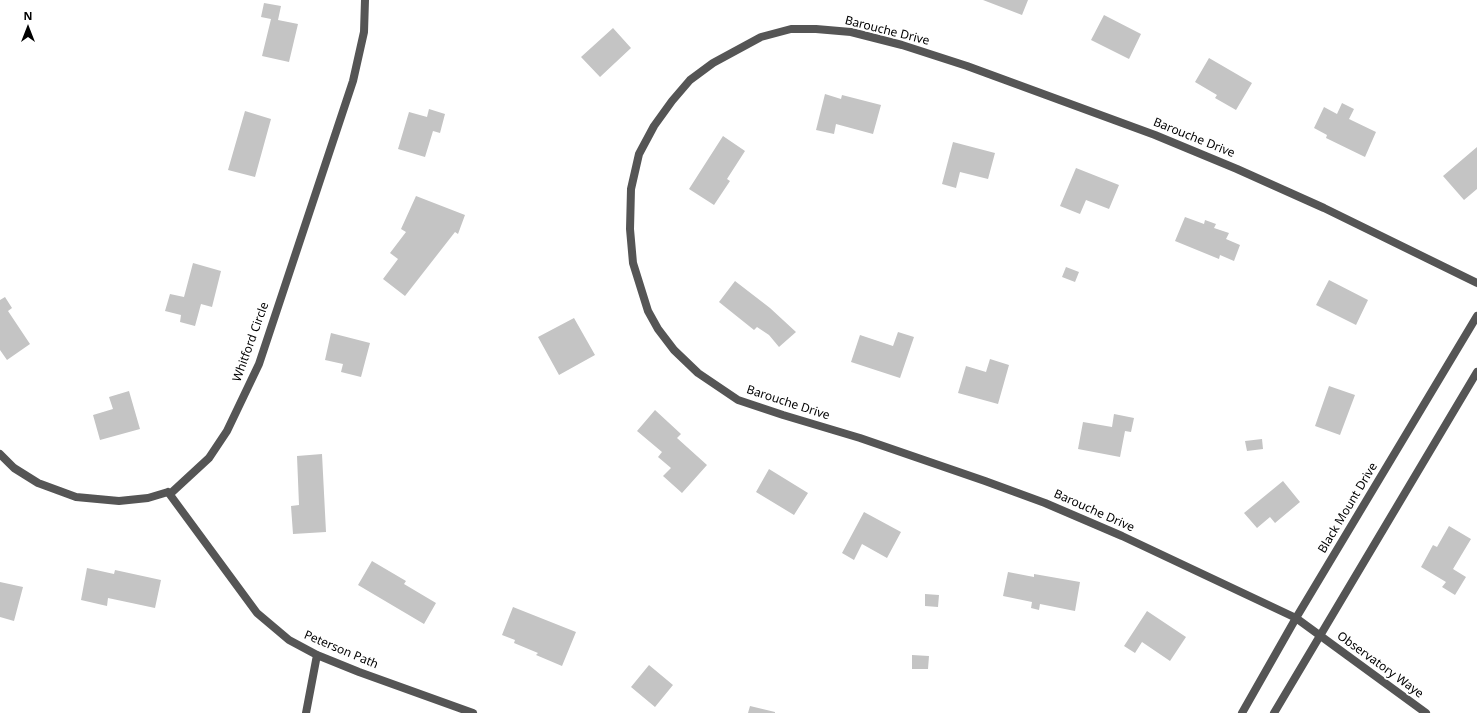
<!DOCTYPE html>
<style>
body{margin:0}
#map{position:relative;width:1477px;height:713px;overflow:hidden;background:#fff;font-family:"Noto Sans",sans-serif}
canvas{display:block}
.north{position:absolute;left:8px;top:8px;width:40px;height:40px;-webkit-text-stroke:3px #fff;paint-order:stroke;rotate:0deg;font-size:11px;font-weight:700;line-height:16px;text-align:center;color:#000}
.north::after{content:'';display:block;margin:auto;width:14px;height:18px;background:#000;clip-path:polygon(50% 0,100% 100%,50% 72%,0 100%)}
</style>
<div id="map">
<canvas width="1477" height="713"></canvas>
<div class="north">N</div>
</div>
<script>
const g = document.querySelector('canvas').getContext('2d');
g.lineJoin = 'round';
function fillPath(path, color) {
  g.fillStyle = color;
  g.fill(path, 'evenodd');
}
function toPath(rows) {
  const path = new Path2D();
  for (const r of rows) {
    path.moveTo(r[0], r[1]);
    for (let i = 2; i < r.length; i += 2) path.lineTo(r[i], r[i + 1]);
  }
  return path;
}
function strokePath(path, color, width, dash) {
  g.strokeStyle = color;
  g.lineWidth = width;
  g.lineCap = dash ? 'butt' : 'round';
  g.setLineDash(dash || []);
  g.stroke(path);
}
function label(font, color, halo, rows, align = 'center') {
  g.font = font + ' "Noto Sans",sans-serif';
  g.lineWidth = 4;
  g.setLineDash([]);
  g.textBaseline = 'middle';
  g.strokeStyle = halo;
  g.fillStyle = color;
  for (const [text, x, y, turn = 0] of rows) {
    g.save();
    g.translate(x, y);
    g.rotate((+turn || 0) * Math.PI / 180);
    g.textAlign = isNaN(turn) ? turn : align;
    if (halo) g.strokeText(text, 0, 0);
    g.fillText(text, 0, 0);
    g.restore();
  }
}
fillPath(toPath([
 [983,0,1028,0,1022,15],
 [264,3,281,6,278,20,298,24,289,62,262,56,271,19,261,17],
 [1104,15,1141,34,1129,59,1091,40],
 [613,28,631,48,600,77,581,57],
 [1209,58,1252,83,1236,110,1215,98,1217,95,1195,82],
 [825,94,841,99,842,95,881,105,873,134,836,124,834,134,816,130],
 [1342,103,1354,109,1349,119,1376,132,1365,157,1326,138,1327,135,1314,128,1324,107,1337,114],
 [429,109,445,114,440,133,433,131,425,157,398,149,409,112,427,117],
 [245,111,271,119,255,177,228,170],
 [723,136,745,151,727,179,730,181,714,205,689,189],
 [953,142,995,153,988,179,960,172,956,188,942,184],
 [1477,147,1477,189,1464,200,1443,176],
 [1076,168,1119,185,1109,209,1086,200,1080,214,1060,206],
 [416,196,465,215,458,234,455,232,405,296,383,279,398,259,390,253,406,232,401,229],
 [1185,217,1204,224,1205,220,1216,224,1214,228,1229,233,1226,239,1240,245,1234,261,1220,255,1219,259,1175,241],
 [193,263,221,271,212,307,201,304,195,326,180,322,181,315,165,311,170,294,184,297],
 [1066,267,1079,272,1075,282,1062,277],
 [1329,280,1368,300,1356,325,1316,305],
 [735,281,770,308,796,332,779,347,769,335,757,327,754,330,719,302],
 [5,297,12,308,8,311,30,344,7,360,0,350,0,300],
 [574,318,595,355,559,375,538,337],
 [898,332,914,337,900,378,851,362,860,335,893,346],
 [331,333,370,343,361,377,341,372,343,364,325,360],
 [990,359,1009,365,998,404,958,393,966,366,986,372],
 [1329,386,1355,395,1340,435,1315,426],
 [129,391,140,429,100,440,93,415,113,409,109,397],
 [655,410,681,434,677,438,707,465,682,493,663,476,671,468,658,457,662,452,637,431],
 [1114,414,1134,418,1131,432,1125,431,1120,457,1078,449,1083,422,1112,427],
 [1262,439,1263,449,1247,451,1245,441],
 [322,454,326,532,293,534,291,506,299,505,297,456],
 [769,469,808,493,794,515,756,492],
 [1283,481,1300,502,1275,523,1270,517,1257,528,1244,513],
 [864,512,901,532,887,558,862,544,854,560,842,553],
 [1449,526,1471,539,1453,569,1466,577,1455,595,1442,587,1446,582,1421,567,1433,545,1437,547],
 [372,561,406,581,404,584,436,603,424,624,358,585],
 [87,568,114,574,115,570,161,580,155,608,108,598,107,606,81,600],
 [1008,572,1034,577,1034,574,1080,582,1075,611,1040,604,1039,610,1031,608,1032,602,1003,596],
 [0,582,23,587,14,621,0,617],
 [925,594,939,595,938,607,925,606],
 [513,607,576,632,562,666,536,655,538,653,514,643,515,640,502,635],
 [1147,611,1186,637,1170,661,1142,642,1135,653,1124,646],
 [912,655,929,656,928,669,912,669],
 [649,665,673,685,655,707,631,687],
 [750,706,775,712,775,713,748,713]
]), '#c4c4c4');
strokePath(toPath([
 [0,454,14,468,38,483,76,497,119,501,148,498,168,492,170,494,209,458,227,431,259,364,353,81,364,32,365,0],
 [168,492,257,613,289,640,317,655,359,672,473,713],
 [306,713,317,655],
 [1242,713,1296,618,1477,316],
 [1274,713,1477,372],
 [1426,713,1296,618,1122,536,1045,503,985,481,860,438,783,415,738,400,698,373,674,350,658,329,648,311,633,263,630,229,631,189,639,154,654,126,672,101,690,80,713,63,761,37,791,29,816,29,851,32,902,45,967,66,1155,135,1237,169,1324,208,1477,283]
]), '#555', 8);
label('12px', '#000', '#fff', [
 ["Barouche Drive",887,31,14],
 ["Barouche Drive",1194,138,22],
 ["Whitford Circle",251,342,-70],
 ["Barouche Drive",788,403,18],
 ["Black Mount Drive",1348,508,-59],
 ["Barouche Drive",1094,511,24],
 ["Peterson Path",341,650,23],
 ["Observatory Waye",1380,665,36]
]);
</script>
